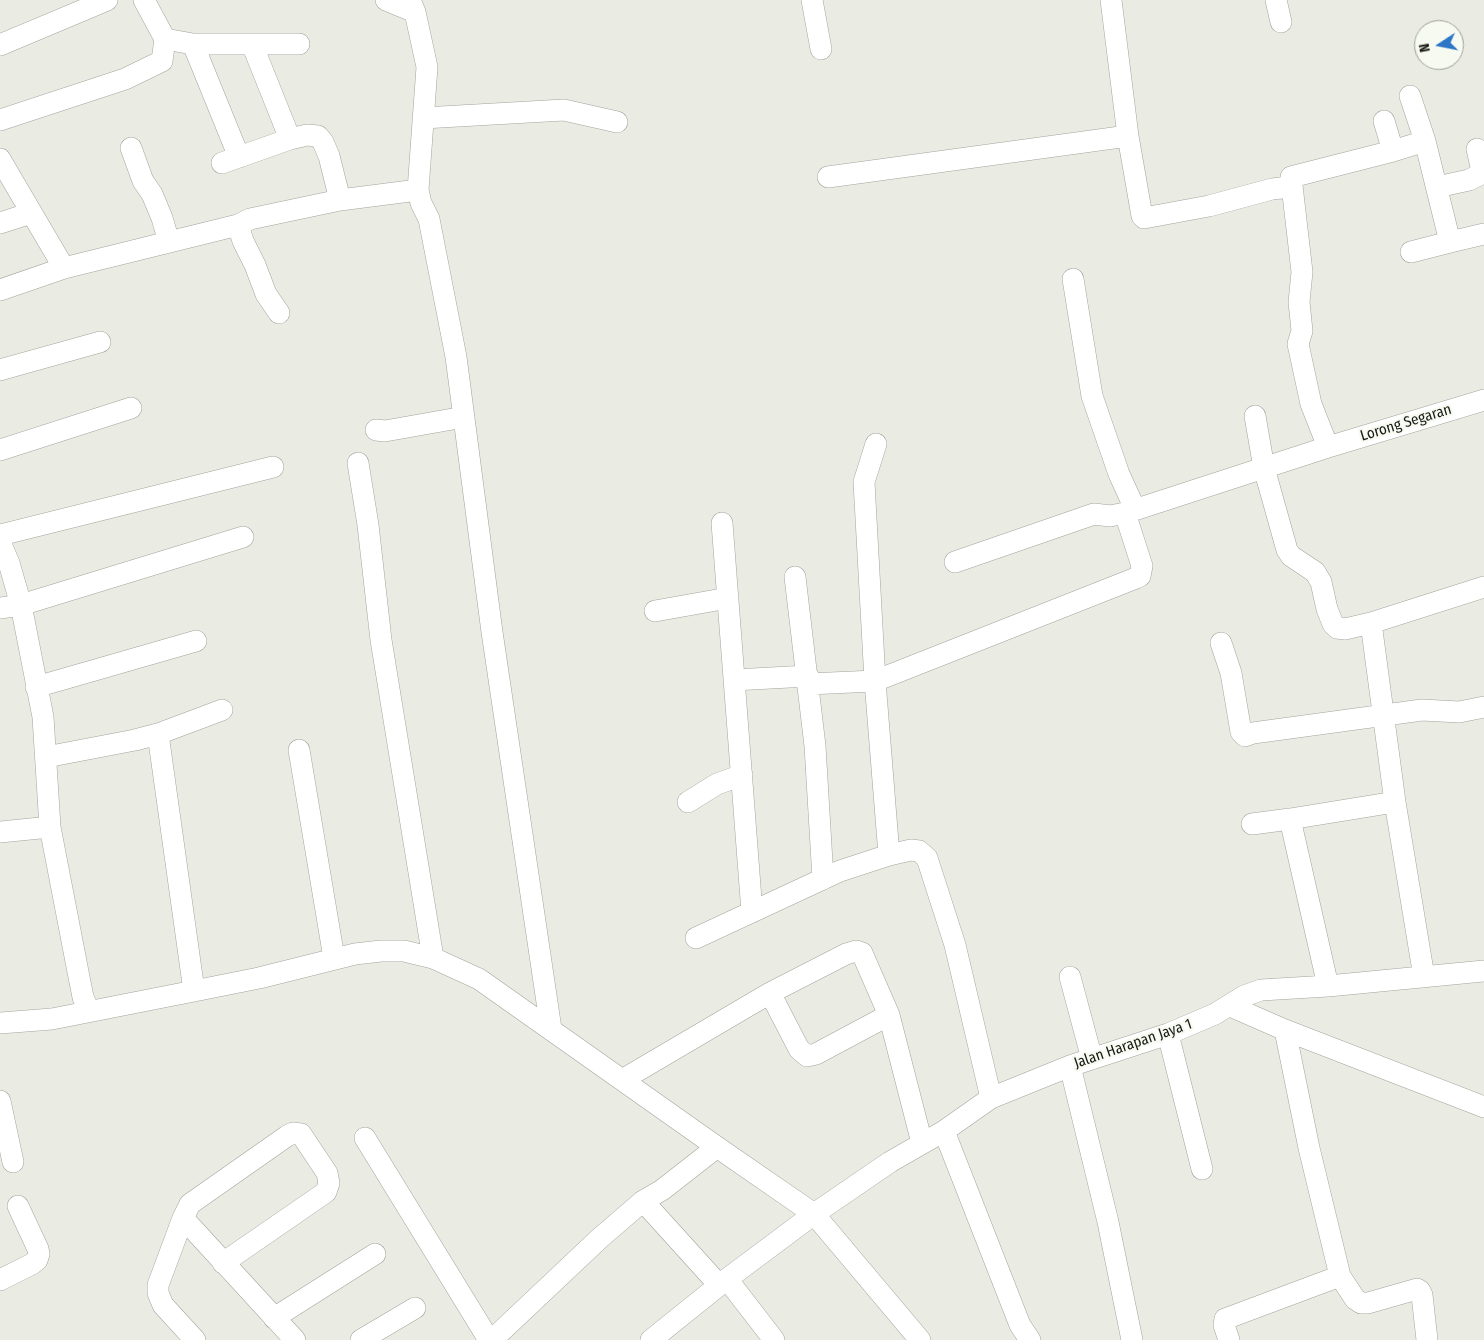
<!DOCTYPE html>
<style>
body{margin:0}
#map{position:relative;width:1484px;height:1340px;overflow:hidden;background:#eaece3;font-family:"Fira Sans Condensed",sans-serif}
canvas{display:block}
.north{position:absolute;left:1414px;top:20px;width:50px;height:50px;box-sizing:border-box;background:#f7faf0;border:1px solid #9ea098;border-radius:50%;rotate:259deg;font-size:14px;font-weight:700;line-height:20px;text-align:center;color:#181815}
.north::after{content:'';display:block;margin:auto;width:18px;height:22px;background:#2c76c7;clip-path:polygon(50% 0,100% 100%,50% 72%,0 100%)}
</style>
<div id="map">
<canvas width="1484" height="1340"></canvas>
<div class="north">N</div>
</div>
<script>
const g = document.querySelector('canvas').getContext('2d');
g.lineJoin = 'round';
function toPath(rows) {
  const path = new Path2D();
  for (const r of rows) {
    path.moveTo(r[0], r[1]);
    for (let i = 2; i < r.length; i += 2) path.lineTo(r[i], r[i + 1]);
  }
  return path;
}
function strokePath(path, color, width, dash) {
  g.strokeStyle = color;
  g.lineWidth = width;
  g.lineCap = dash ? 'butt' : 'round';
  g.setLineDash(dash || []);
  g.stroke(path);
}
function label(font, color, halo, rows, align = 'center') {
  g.font = font + ' "Fira Sans Condensed",sans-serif';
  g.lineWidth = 4.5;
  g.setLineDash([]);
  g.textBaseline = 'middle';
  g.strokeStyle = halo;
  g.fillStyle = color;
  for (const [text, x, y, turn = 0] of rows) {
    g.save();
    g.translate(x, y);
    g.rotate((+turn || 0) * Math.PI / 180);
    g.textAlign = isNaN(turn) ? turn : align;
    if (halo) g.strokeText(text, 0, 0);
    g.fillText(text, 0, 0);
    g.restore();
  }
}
const minor = toPath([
 [386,0,415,12],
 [410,0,415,12,427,67,418,190],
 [812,0,821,49],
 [1276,0,1281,22],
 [165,39,193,44,299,44],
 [193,44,239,157],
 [252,44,290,139],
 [0,45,107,0],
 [1410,96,1425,141],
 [423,118,564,110,617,122],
 [0,120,125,79,162,61,165,39,144,0],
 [1384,121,1393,151,1425,141,1450,242,1484,234],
 [1128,136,1142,216,1144,218,1209,206,1272,189,1291,187],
 [131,148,143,181,152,194,162,218,169,242],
 [0,159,64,268],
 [222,163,290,139,307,135,318,136,323,142,329,156,340,200],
 [828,177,1128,136,1111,0],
 [1437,187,1469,180,1479,175,1482,171,1477,149],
 [0,223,31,213],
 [238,225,243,241,255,265,266,294,279,313],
 [1411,252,1450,242],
 [1073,279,1092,396,1119,474,1135,509],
 [0,290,64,268,238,225,250,219,340,200,418,190,421,203,429,219,456,357,492,632,551,1029],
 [0,370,100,342],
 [1255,416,1264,468,1287,550,1291,556,1315,572,1321,582,1327,609,1333,624,1337,628,1345,629,1371,623,1484,587],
 [376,430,385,431,464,417],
 [876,444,864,482,875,681,889,855],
 [1328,447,1311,404,1298,344,1302,331,1299,302,1302,272,1291,177,1393,151],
 [0,450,131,408],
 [358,463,368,525,381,640,433,958],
 [722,523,752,912],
 [0,535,273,467],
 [0,542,9,563,21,605,43,717,50,827,79,977,83,997,89,1011],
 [955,562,1094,514,1110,516,1125,513],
 [795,577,815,746,823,879],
 [0,608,21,605,243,537],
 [655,611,728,598],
 [1371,623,1395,802,1424,977],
 [1221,643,1231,673,1241,732,1245,736,1253,733,1422,710,1459,712,1484,707],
 [734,680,808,676],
 [808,684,875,681,1136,578,1140,576,1142,566,1125,513,1328,447,1484,400],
 [36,687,196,641],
 [158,734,222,710],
 [299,750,334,958],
 [46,757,135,740,158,734,194,991],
 [688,802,717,784,742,775],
 [1252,824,1290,819],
 [0,832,50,827],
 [696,938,840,871,889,855,911,850,919,851,927,858,955,945,991,1098],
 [1070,977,1092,1059],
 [1328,986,1290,819,1395,802],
 [770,993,799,1049,807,1056,816,1054,889,1015],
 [1230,1006,1285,1030,1484,1107],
 [0,1023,52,1019,194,991,259,978,355,954,381,951,404,951,433,958,479,979,717,1147,814,1214,920,1340],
 [1168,1034,1202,1169],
 [1070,1066,1108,1222,1132,1340],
 [622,1080,770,993,846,954,856,951,862,953,889,1015,922,1143],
 [0,1101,13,1162],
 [944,1131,1020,1325,1030,1340],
 [365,1138,489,1340],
 [643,1201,719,1285],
 [183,1218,295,1340],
 [1340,1276,1355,1299,1361,1303,1368,1303,1417,1289,1420,1291,1422,1295,1427,1340],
 [727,1279,774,1340],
 [0,1280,32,1264,37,1260,39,1254,38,1249,18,1206],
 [274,1318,375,1254],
 [195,1340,163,1305,158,1293,158,1285,183,1218,190,1204,287,1136,293,1133,301,1134,327,1173,329,1183,326,1192,223,1263],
 [361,1340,415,1308],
 [492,1340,600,1238,643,1201,662,1190,717,1147],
 [651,1340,727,1279,814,1214,890,1162,944,1131,991,1098,1070,1066,1168,1034,1215,1014,1244,996,1261,990,1328,986,1484,971],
 [1229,1340,1224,1325,1225,1319,1340,1276,1309,1148,1285,1030]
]);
strokePath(minor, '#a2a49c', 22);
strokePath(minor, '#fff', 21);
label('15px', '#181815', '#f7faf0', [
 ["Lorong Segaran",1406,423,-17],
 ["Jalan Harapan Jaya 1",1133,1044,-19]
]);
</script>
